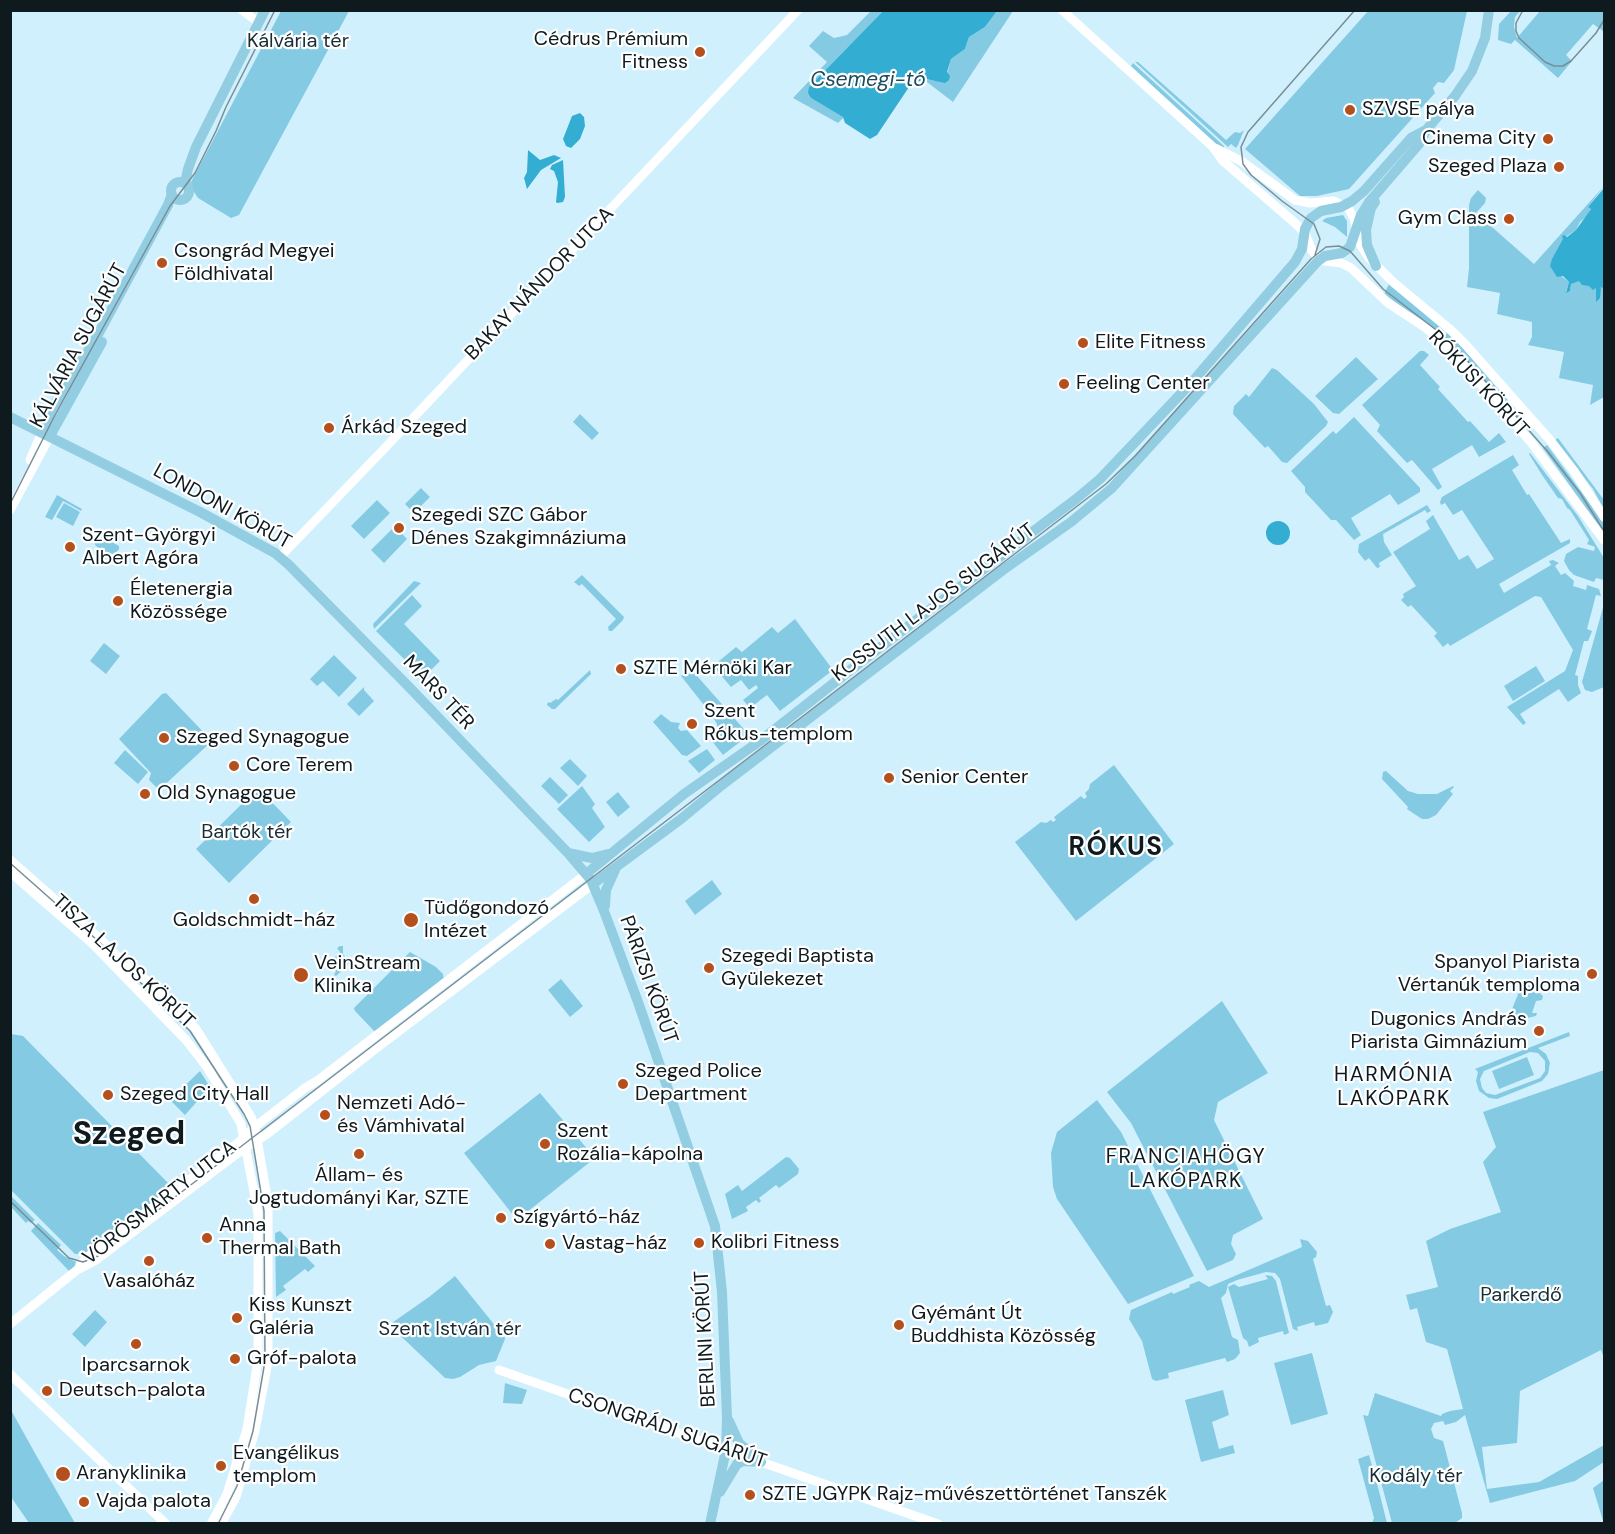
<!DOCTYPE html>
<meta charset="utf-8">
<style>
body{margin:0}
#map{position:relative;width:1615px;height:1534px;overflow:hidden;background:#d1f0fd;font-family:"DM Sans",sans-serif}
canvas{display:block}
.frame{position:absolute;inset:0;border:12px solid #0e1a1e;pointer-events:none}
</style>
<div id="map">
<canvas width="1615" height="1534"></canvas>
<div class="frame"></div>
</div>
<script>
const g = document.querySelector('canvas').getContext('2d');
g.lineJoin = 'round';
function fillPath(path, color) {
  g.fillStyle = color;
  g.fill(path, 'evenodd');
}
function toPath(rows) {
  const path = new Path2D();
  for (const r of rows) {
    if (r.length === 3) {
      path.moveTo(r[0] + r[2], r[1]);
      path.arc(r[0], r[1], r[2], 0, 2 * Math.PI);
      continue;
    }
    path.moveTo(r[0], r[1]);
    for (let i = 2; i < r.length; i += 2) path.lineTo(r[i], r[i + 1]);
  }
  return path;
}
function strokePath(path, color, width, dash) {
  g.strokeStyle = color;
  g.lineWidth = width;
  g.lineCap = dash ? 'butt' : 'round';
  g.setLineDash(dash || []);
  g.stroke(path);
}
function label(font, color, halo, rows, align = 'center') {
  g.font = font + ' "DM Sans",sans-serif';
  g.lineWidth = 4.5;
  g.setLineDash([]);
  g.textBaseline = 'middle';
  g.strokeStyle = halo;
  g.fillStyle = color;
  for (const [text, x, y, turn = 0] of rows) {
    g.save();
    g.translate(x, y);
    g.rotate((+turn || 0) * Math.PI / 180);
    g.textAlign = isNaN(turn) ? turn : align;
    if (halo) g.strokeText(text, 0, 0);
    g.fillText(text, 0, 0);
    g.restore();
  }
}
fillPath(toPath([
 [1369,10,1467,11,1454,70,1444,83,1438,82,1433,88,1435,93,1349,189,1317,196,1300,196,1245,149],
 [281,11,349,11,239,215,231,218,198,198,194,192,191,182],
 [871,11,883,11,809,87,811,98,844,117,838,123,793,98,827,62,809,46,823,31,834,38,847,35],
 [997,11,1013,11,953,102,923,79,945,82,951,59,965,49,969,37,985,27],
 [1511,11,1520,11,1515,17,1514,26,1517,38,1540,11,1604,11,1604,30,1603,31,1593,24,1566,55,1572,61,1558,78,1515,40,1511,44,1498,40,1499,24],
 [1135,62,1138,62,1226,140,1235,132,1240,133,1244,130,1238,145,1236,148,1231,144,1228,147],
 [1133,63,1224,146,1224,147,1221,149,1131,66],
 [1604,186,1588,207,1591,208,1587,216,1580,222,1576,230,1564,238,1556,272,1569,282,1566,292,1570,291,1571,284,1579,280,1596,288,1596,301,1601,287,1604,289,1604,397,1590,405,1593,385,1559,378,1564,352,1528,345,1532,337,1532,322,1497,314,1500,293,1467,287,1469,268,1469,205,1471,198,1478,190,1486,198,1485,203,1476,213,1534,264],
 [1343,215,1347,221,1347,237,1335,227,1322,221,1326,218],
 [1389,284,1444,330,1440,334,1384,294],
 [1447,333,1460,345,1529,425,1525,427,1456,349,1445,339,1444,337],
 [1420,351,1424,351,1429,355,1420,365,1440,387,1438,389,1468,422,1470,421,1489,442,1499,433,1506,442,1479,457,1472,445,1432,469,1442,487,1438,490,1412,460,1407,463,1377,431,1380,425,1362,405],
 [1356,357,1378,379,1339,414,1333,413,1315,396],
 [1272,368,1277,370,1314,404,1328,422,1326,426,1287,463,1282,462,1268,446,1265,448,1233,414,1234,406,1246,394,1249,397],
 [580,414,599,433,592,440,573,422],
 [1354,417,1420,488,1420,492,1398,505,1390,494,1351,518,1361,535,1354,540,1336,520,1331,520,1305,492,1305,487,1291,471,1333,431,1336,434],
 [1558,438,1604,500,1604,510,1593,489,1555,440],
 [1547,445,1604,523,1604,533,1543,448],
 [1530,453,1578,516,1604,558,1604,580,1596,578,1594,582,1574,575,1569,570,1564,561,1566,554,1578,547,1594,551,1595,547,1587,544,1589,540,1570,510,1567,508,1562,499,1558,498,1542,475,1529,454],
 [1513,455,1519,465,1512,470,1527,495,1529,494,1561,543,1570,539,1570,543,1499,584,1504,593,1551,565,1549,561,1553,560,1559,563,1555,566,1561,575,1565,573,1574,581,1573,586,1586,590,1587,585,1599,589,1601,596,1596,595,1587,629,1592,631,1591,634,1588,641,1584,641,1575,675,1578,676,1578,685,1581,693,1568,702,1559,689,1520,714,1526,723,1523,725,1507,707,1565,671,1573,650,1541,597,1535,596,1450,646,1448,643,1443,647,1434,636,1437,633,1411,605,1408,607,1401,600,1404,597,1403,594,1416,586,1393,552,1430,529,1426,521,1433,515,1459,560,1468,555,1477,569,1494,559,1462,510,1453,515,1445,503,1441,505,1440,502,1442,497],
 [421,488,430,497,414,513,405,504],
 [57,495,82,509,81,511,63,501,52,520,45,517],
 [377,500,390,513,364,539,351,526],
 [64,503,80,512,73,526,56,517],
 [1427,505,1431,511,1427,513,1425,510,1383,534,1384,542,1392,555,1379,563,1380,567,1377,568,1369,558,1365,561,1358,552,1359,544],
 [395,526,407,539,384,563,371,550],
 [99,535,119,546,119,549,115,554,108,555,96,546,94,543],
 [582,575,624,617,623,620,612,631,609,631,608,627,616,619,582,584,579,586,574,582],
 [414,581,421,583,374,629,373,624],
 [412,595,422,606,404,624,440,661,431,670,425,669,421,676,376,631],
 [1604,604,1604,687,1592,692,1585,690,1582,682],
 [795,619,833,670,780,711,767,695,750,708,743,700,758,688,756,685,749,690,741,680,731,687,713,666,736,647,742,652,772,627,778,633],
 [104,643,120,656,106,674,90,661],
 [334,655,357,678,339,697,323,681,317,686,310,679],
 [1536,666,1545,681,1513,701,1504,686],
 [691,669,749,735,723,755,711,740,717,735,717,724,711,714,681,676],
 [590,670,591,674,555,709,552,709,547,705,548,702,550,703,556,699,558,700],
 [364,687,364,690,374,701,359,716,347,704],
 [166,693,210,739,210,743,159,790,149,780,151,773,119,739,162,694],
 [661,714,671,722,680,723,678,728,681,731,687,730,701,746,687,756,682,755,653,722],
 [707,749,715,760,699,773,688,761],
 [125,750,148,772,138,784,114,763],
 [570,759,587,776,578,786,560,768],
 [1114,765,1174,844,1076,921,1015,842,1041,822,1046,823,1051,820,1053,822,1056,820,1054,817,1081,796,1084,799,1087,797,1085,793,1089,789,1090,784],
 [1386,771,1408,791,1418,794,1437,794,1453,786,1454,787,1450,791,1453,794,1436,815,1428,819,1422,819,1407,809,1408,807,1382,779,1383,772],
 [550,777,568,795,559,804,541,786],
 [582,786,595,804,592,808,605,827,589,842,557,809],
 [258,788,291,822,229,883,196,849],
 [618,792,630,807,618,817,606,802],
 [712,880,722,894,695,915,685,901],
 [340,946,343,946,343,954,350,963,336,976,334,975,336,971,328,964,340,952,337,948],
 [410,952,436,967,443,974,444,980,376,1033,355,1011,354,1008],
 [561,979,583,1006,570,1017,548,990],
 [1526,985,1532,986,1543,996,1542,1000,1536,1001,1532,1013,1537,1013,1536,1016,1514,1021,1510,1014,1521,987],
 [1222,1001,1268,1073,1218,1102,1214,1120,1263,1219,1233,1235,1231,1244,1236,1254,1233,1260,1207,1271,1131,1123,1107,1092],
 [1569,1032,1570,1036,1538,1048,1546,1054,1550,1063,1548,1074,1542,1081,1497,1099,1489,1098,1479,1091,1476,1081,1478,1072,1475,1069],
 [1530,1052,1538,1053,1545,1061,1545,1071,1540,1078,1495,1095,1486,1093,1482,1088,1480,1079,1484,1071],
 [11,1034,23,1036,175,1190,91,1254,75,1254,11,1190],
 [1527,1057,1534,1075,1499,1089,1492,1071],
 [1604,1070,1604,1358,1601,1350,1520,1391,1517,1443,1482,1447,1487,1489,1539,1482,1604,1445,1604,1462,1575,1481,1490,1503,1465,1415,1456,1422,1445,1425,1443,1421,1434,1423,1431,1429,1434,1438,1443,1441,1462,1513,1462,1518,1455,1523,1392,1523,1363,1415,1368,1416,1375,1393,1441,1416,1442,1414,1450,1411,1463,1409,1447,1349,1426,1342,1417,1308,1410,1310,1406,1295,1438,1287,1426,1241,1450,1229,1501,1212,1483,1162,1496,1147,1483,1112],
 [200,1071,210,1087,185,1115,170,1100],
 [540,1093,595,1158,517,1220,464,1153],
 [1097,1100,1121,1132,1194,1276,1128,1304,1057,1199,1053,1187,1051,1153,1057,1132],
 [786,1157,790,1158,799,1169,798,1174,779,1188,776,1185,759,1198,761,1201,759,1203,756,1200,746,1207,748,1211,732,1219,725,1194,738,1185,742,1191],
 [10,1195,35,1220,31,1223,28,1221,26,1223,11,1207],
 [38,1223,61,1245,57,1250,64,1256,76,1262,74,1268,69,1271,31,1231],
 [280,1231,315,1266,308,1272,305,1269,283,1286,286,1290,276,1297,275,1233],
 [1300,1239,1308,1241,1317,1252,1316,1257,1313,1259,1326,1306,1330,1305,1333,1312,1328,1323,1315,1326,1314,1322,1297,1327,1298,1331,1293,1329,1280,1279,1275,1273,1266,1272,1237,1280,1228,1284,1226,1293,1221,1298,1232,1337,1238,1340,1240,1353,1235,1359,1227,1362,1225,1358,1168,1373,1169,1378,1156,1381,1152,1379,1142,1341,1129,1319,1131,1310,1172,1292,1173,1294,1190,1287,1189,1285,1199,1281,1209,1287,1302,1247],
 [1265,1275,1272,1276,1276,1281,1289,1333,1284,1335,1283,1331,1258,1338,1259,1342,1249,1347,1247,1341,1243,1338,1228,1287,1234,1284,1239,1287,1268,1279],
 [455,1276,497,1328,501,1326,505,1339,496,1361,479,1365,460,1377,453,1379,445,1378,389,1325,429,1297],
 [95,1310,107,1322,85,1347,72,1334],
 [1312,1353,1328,1414,1291,1425,1274,1363],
 [505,1383,527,1390,522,1404,503,1403],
 [1223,1390,1229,1415,1212,1422,1219,1449,1233,1445,1235,1453,1201,1462,1185,1400],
 [11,1410,36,1455,75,1523,29,1523,11,1497],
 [1369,1455,1379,1491,1387,1523,1372,1523,1374,1518,1358,1459],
 [1604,1480,1604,1524,1593,1488]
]), '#85cae3');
fillPath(toPath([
 [883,11,997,11,985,27,969,37,965,49,951,59,947,72,950,76,949,80,945,83,926,79,911,84,877,135,870,139,845,123,843,117,811,98,808,93,809,87],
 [580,113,584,117,585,126,580,139,571,148,566,146,563,139,572,116],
 [528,150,540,160,554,155,561,158,541,170,527,189,524,178,527,172],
 [563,160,565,197,563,202,557,203,556,202,558,182,554,171,550,169,552,165],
 [1604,188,1604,289,1601,287,1600,298,1596,302,1596,288,1593,290,1589,286,1582,285,1579,281,1571,284,1570,291,1566,293,1569,282,1563,276,1557,277,1550,266,1552,259,1563,239,1562,236,1564,235,1567,237,1576,230,1591,209,1588,207],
 [1278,533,12]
]), '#34add2');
strokePath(toPath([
 [242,10,259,23],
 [1062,10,1213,147,1222,160,1295,223,1305,233,1312,251,1316,256,1325,261,1341,263,1351,268,1388,303,1426,328,1449,348,1530,441,1604,540],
 [1215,148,1241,161,1295,200,1310,203,1334,201,1348,208,1354,218,1360,244,1369,258,1393,282,1452,331,1466,345,1550,440,1574,471,1604,517],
 [30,460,42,432],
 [10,510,50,436],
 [280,557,383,450,798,10],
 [10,860,99,938,131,970,151,983,196,1029,251,1117,255,1127,268,1203,268,1362,255,1431,242,1476,236,1497,221,1524],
 [10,872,93,944,186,1040,207,1067,241,1124,258,1213,258,1360,247,1429,227,1494,211,1524],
 [80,1265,91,1254,239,1142,256,1126,305,1088,317,1081,586,874],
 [10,1324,77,1270,96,1260,246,1147,266,1135,374,1050,593,884],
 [499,1370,938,1524],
 [10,1374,166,1524]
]), '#fff', 9);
strokePath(toPath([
 [180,191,9],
 [185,183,188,169,196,147,265,10],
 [1375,202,1371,208,1366,230,1367,245,1376,266],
 [10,417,200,512,275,553,289,565,411,689,568,853,591,880,604,911,638,1002,715,1226,722,1292,727,1418,726,1450,710,1524],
 [42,432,51,410,95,340,168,205,172,194],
 [50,436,102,342],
 [568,853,592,858,608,854],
 [586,874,684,794,760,741,853,668,1076,499,1100,479,1193,381,1295,262,1302,249,1305,229,1311,218,1321,211,1341,207,1352,201,1364,191,1411,138,1426,130],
 [593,884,681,819,722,785,1003,570,1071,522,1112,488,1318,261,1325,256,1342,253,1350,247,1361,215,1369,202,1419,144,1427,129,1455,96,1472,71,1485,38,1489,10],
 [605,906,606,890,615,870],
 [729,1421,739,1443,761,1462],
 [720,1492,737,1464,743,1461,761,1462]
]), '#93cde1', 10);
strokePath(toPath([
 [1523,10,1516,23,1516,31,1519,38,1545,62,1554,66,1563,66,1571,61,1596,33,1604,20],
 [1315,255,1320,239,1314,224,1282,201,1251,175,1243,164,1241,147,1248,132,1355,10],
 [10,504,55,415,170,206,195,173,216,131,226,107,275,10],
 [10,863,97,940,190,1031,244,1114,250,1126,264,1211,265,1361,253,1431,237,1486,218,1524],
 [10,1201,69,1258,83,1262,98,1256,1106,484,1135,456,1311,259,1326,247,1339,246,1350,251,1383,289,1444,336,1456,348,1548,452,1580,493,1604,531]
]), '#788e97', 1.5);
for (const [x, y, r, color] of [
 [700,52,6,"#b44f1e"],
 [1350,110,6,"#b44f1e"],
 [1548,139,6,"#b44f1e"],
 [1559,167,6,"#b44f1e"],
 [1509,219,6,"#b44f1e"],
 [162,263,6,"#b44f1e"],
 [1083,343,6,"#b44f1e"],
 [1064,384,6,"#b44f1e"],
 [329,428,6,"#b44f1e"],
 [399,528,6,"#b44f1e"],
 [70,547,6,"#b44f1e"],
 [118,601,6,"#b44f1e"],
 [621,669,6,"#b44f1e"],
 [692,724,6,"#b44f1e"],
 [164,738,6,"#b44f1e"],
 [234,766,6,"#b44f1e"],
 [889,778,6,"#b44f1e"],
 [145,794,6,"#b44f1e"],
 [254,899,6,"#b44f1e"],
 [411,920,8,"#b44f1e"],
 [709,968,6,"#b44f1e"],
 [1592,974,6,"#b44f1e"],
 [301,975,8,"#b44f1e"],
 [1539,1031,6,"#b44f1e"],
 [623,1084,6,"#b44f1e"],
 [108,1095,6,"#b44f1e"],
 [325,1115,6,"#b44f1e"],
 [545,1144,6,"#b44f1e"],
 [359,1154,6,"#b44f1e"],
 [501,1218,6,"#b44f1e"],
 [207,1238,6,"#b44f1e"],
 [699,1243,6,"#b44f1e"],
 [550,1244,6,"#b44f1e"],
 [149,1261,6,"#b44f1e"],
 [237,1318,6,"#b44f1e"],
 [899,1325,6,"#b44f1e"],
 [136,1344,6,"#b44f1e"],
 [235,1359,6,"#b44f1e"],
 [47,1391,6,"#b44f1e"],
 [221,1466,6,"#b44f1e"],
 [63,1474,8,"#b44f1e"],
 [750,1495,6,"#b44f1e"],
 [84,1502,6,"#b44f1e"]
]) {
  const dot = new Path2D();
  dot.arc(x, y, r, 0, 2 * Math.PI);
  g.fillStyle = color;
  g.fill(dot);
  strokePath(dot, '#fff', 2);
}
label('20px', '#0e1a1e', '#fff', [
 ["Cédrus Prémium",688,40,"right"],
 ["Fitness",688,63,"right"],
 ["SZVSE pálya",1362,110],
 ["Cinema City",1536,139,"right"],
 ["Szeged Plaza",1547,167,"right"],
 ["Gym Class",1497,219,"right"],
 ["Csongrád Megyei",174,252],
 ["Földhivatal",174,275],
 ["Elite Fitness",1095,343],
 ["Feeling Center",1076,384],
 ["Árkád Szeged",341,428],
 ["Szegedi SZC Gábor",411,516],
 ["Dénes Szakgimnáziuma",411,539],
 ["Szent-Györgyi",82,536],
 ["Albert Agóra",82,559],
 ["Életenergia",130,590],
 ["Közössége",130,613],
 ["SZTE Mérnöki Kar",633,669],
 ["Szent",704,712],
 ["Rókus-templom",704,735],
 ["Szeged Synagogue",176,738],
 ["Core Terem",246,766],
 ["Senior Center",901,778],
 ["Old Synagogue",157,794],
 ["Tüdőgondozó",424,909],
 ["Intézet",424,932],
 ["Goldschmidt-ház",254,921,"center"],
 ["Szegedi Baptista",721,957],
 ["Gyülekezet",721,980],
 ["Spanyol Piarista",1580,963,"right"],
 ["Vértanúk temploma",1580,986,"right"],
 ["VeinStream",314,964],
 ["Klinika",314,987],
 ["Dugonics András",1527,1020,"right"],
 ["Piarista Gimnázium",1527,1043,"right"],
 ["Szeged Police",635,1072],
 ["Department",635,1095],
 ["Szeged City Hall",120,1095],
 ["Nemzeti Adó-",337,1104],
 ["és Vámhivatal",337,1127],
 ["Szent",557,1132],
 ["Rozália-kápolna",557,1155],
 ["Állam- és",359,1176,"center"],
 ["Jogtudományi Kar, SZTE",359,1199,"center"],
 ["Szígyártó-ház",513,1218],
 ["Anna",219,1226],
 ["Thermal Bath",219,1249],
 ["Kolibri Fitness",711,1243],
 ["Vastag-ház",562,1244],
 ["Vasalóház",149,1282,"center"],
 ["Kiss Kunszt",249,1306],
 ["Galéria",249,1329],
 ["Gyémánt Út",911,1314],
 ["Buddhista Közösség",911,1337],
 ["Gróf-palota",247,1359],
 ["Iparcsarnok",136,1366,"center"],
 ["Deutsch-palota",59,1391],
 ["Evangélikus",233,1454],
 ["templom",233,1477],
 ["Aranyklinika",76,1474],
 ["SZTE JGYPK Rajz-művészettörténet Tanszék",762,1495],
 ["Vajda palota",96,1502]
], 'left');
label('20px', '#192d34', '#fff', [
 ["Kálvária tér",298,42],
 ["Bartók tér",247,833],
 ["Parkerdő",1521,1296],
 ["Szent István tér",450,1330],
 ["Kodály tér",1416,1477]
]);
label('20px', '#0e1a1e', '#fff', [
 ["BAKAY NÁNDOR UTCA",540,284,-46],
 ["KÁLVÁRIA SUGÁRÚT",79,346,-62],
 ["RÓKUSI KÖRÚT",1478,384,47],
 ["LONDONI KÖRÚT",222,507,29],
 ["KOSSUTH LAJOS SUGÁRÚT",934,603,-37],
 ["MARS TÉR",438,693,47],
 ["TISZA LAJOS KÖRÚT",123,962,43],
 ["PÁRIZSI KÖRÚT",648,980,70],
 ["VÖRÖSMARTY UTCA",160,1203,-38],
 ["BERLINI KÖRÚT",706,1339,-93],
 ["CSONGRÁDI SUGÁRÚT",667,1429,19]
]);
label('italic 21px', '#1d4d5d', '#fff', [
 ["Csemegi-tó",868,80]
]);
g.letterSpacing = '1.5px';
label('21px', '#0e1a1e', '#fff', [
 ["HARMÓNIA",1394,1075],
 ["LAKÓPARK",1394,1099],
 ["FRANCIAHÖGY",1186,1157],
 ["LAKÓPARK",1186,1181]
]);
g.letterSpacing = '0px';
g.letterSpacing = '1.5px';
label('bold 26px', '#0e1a1e', '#fff', [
 ["RÓKUS",1116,848]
]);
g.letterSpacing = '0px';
label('bold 32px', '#0e1a1e', '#fff', [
 ["Szeged",129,1136]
]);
</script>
